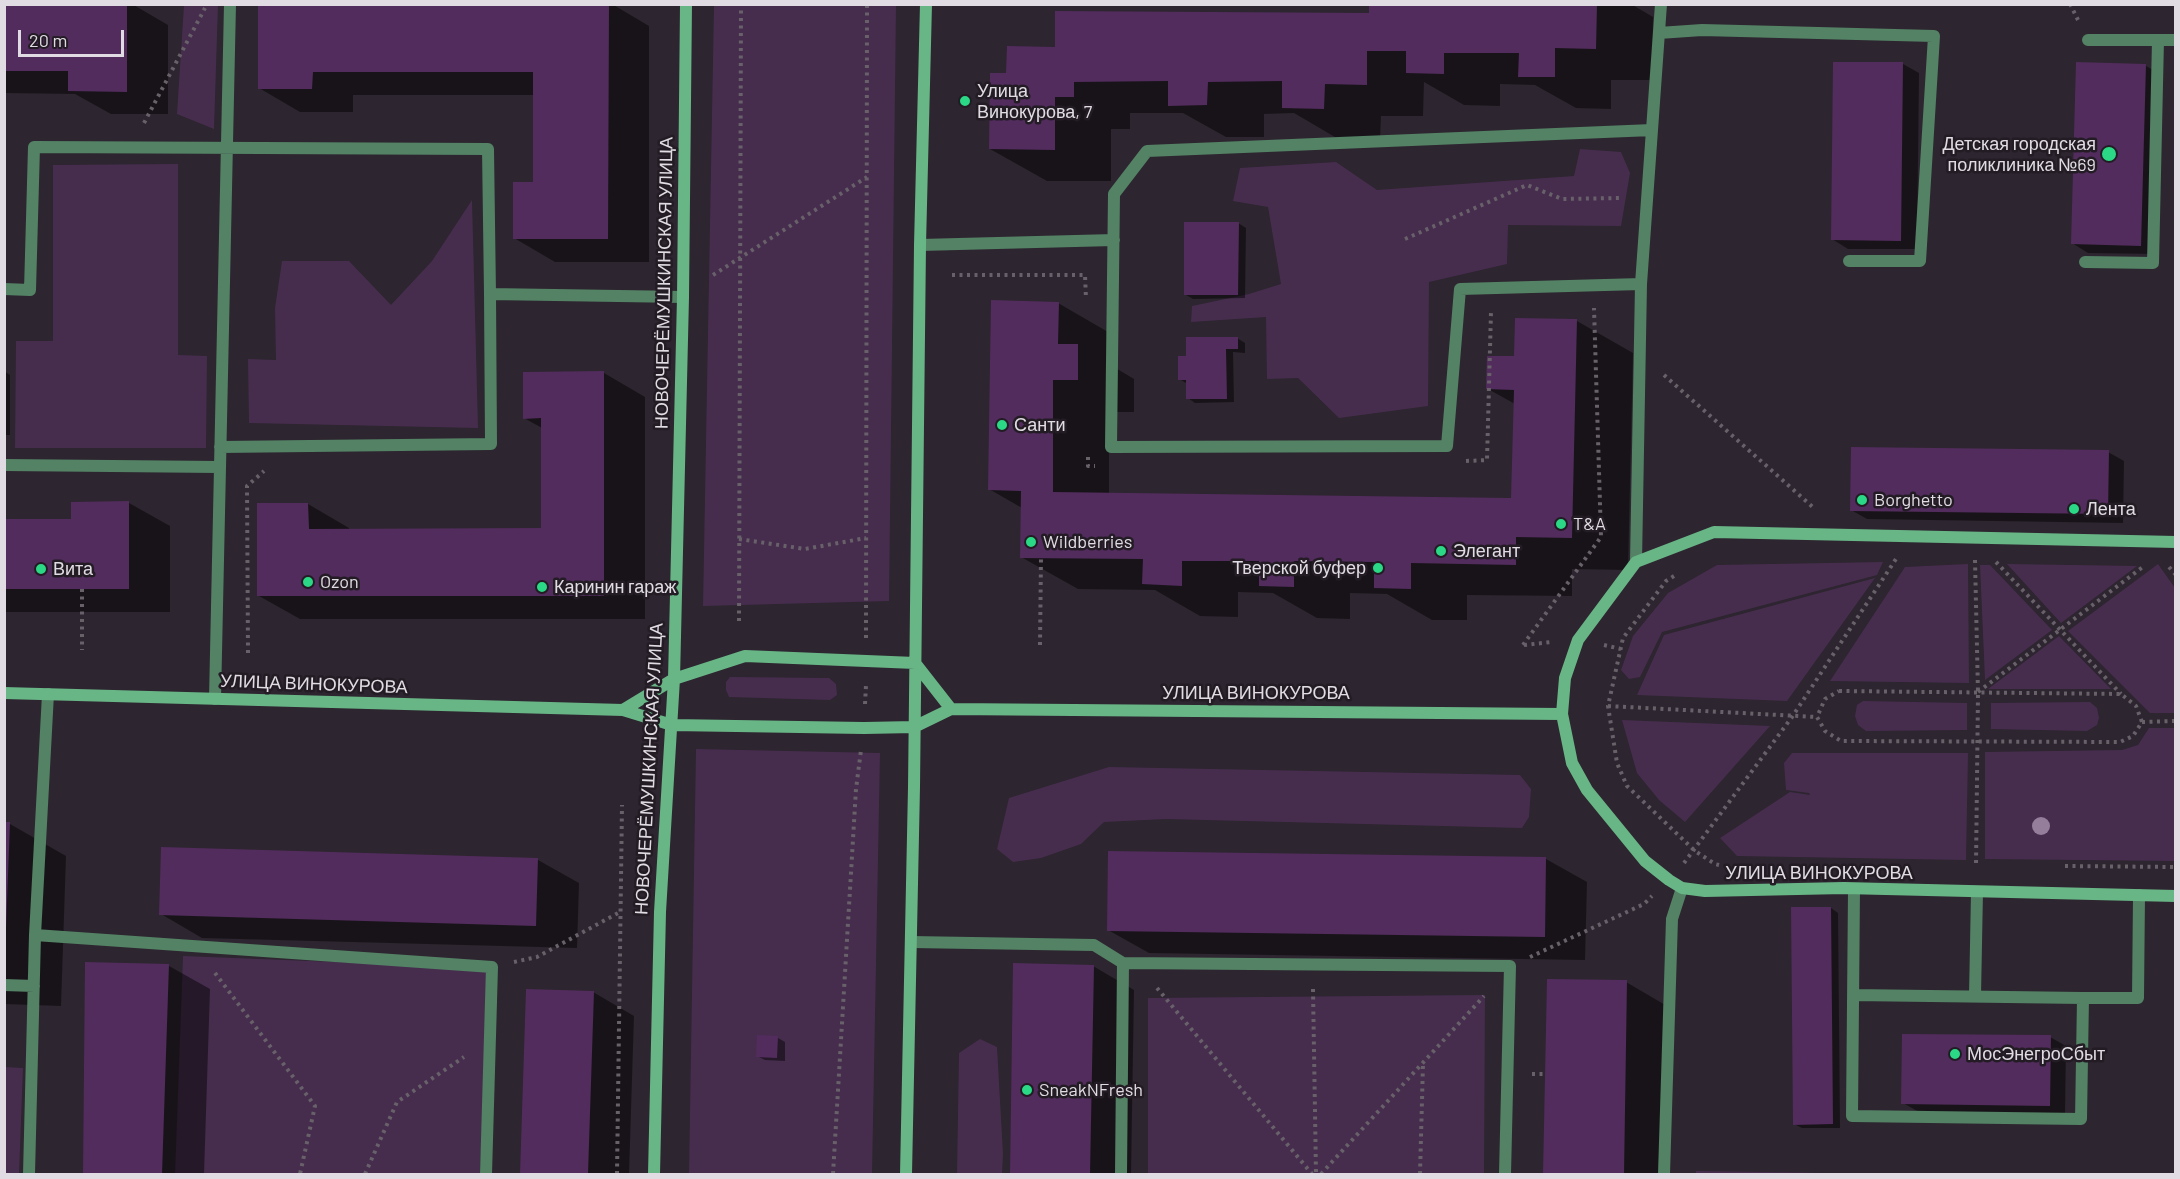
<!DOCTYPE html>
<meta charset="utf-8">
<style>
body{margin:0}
#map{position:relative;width:2180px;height:1179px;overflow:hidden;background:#2d252f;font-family:Barlow,sans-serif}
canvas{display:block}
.frame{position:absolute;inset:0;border:6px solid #e1dce3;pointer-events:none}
.scale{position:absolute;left:18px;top:30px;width:106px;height:27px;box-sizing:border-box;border:3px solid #e1dce3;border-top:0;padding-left:8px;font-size:18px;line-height:21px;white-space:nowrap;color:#e1dce3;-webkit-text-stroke:4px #231c25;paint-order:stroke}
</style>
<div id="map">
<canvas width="2180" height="1179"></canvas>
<div class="frame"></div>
<div class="scale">20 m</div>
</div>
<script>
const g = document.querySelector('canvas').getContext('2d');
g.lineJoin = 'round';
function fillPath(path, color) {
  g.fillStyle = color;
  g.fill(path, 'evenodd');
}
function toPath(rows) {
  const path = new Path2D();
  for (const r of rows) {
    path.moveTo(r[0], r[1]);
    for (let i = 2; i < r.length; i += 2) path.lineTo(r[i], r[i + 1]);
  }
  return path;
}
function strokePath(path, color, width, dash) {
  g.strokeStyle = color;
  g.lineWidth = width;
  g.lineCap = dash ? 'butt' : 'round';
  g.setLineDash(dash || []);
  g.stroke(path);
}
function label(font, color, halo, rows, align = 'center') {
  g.font = font + ' Barlow,sans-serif';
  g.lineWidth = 5;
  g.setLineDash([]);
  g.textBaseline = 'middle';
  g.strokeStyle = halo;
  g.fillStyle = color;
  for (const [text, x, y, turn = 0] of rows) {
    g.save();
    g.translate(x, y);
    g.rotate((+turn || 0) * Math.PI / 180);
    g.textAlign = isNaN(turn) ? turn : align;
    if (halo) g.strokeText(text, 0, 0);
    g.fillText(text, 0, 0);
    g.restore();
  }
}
fillPath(toPath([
 [184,5,218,5,214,129,177,114],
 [714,5,896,5,889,601,703,606],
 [1580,149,1621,152,1630,173,1621,226,1508,225,1507,264,1429,282,1428,406,1339,418,1298,378,1267,379,1266,317,1191,322,1192,306,1249,294,1281,284,1268,207,1233,201,1240,168,1336,162,1377,190,1574,176],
 [178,164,178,355,207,356,206,448,15,448,16,341,53,341,53,165],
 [472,200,478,428,249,423,248,359,276,360,275,308,282,261,349,261,391,305,432,261],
 [1883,562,1877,575,1662,632,1640,677,1629,679,1621,670,1633,636,1668,593,1717,565],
 [1968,564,1969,683,1830,681,1905,567],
 [2007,564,2137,566,2061,623],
 [2158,564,2175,588,2175,713,2150,713,2068,631],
 [1980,565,1990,565,2052,630,1985,680],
 [1875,578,1787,701,1637,695,1664,635],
 [2059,636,2111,689,1988,689],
 [730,677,829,678,836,684,837,695,830,700,729,697,726,690,726,682],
 [1863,701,1967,703,1967,730,1866,731,1858,725,1855,716,1857,705],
 [2090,702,2097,708,2099,718,2097,725,2087,731,1991,729,1991,703],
 [1622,720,1697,723,1770,726,1685,822,1659,800,1637,773],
 [2149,728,2175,728,2175,861,1985,859,1985,752,2122,750,2138,745],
 [696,749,880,753,872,1174,689,1174],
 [1792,753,1968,753,1966,860,1737,856,1720,838,1790,792,1810,795,1809,793,1786,790,1784,763],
 [1109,767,1520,775,1531,789,1529,817,1522,828,1166,819,1104,822,1081,844,1041,858,1013,862,997,849,1009,798],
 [183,956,489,968,480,1174,175,1174],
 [1485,995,1484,1174,1148,1174,1148,998],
 [980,1039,997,1047,1003,1154,1002,1174,957,1174,959,1053],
 [5,1067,23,1068,19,1174,5,1174],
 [1696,1171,1828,1173,1885,1174,1696,1174]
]), '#462d4e');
fillPath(toPath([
 [4,4,132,4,168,25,168,114,111,114,75,94,4,93],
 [260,4,612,4,649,26,649,262,555,262,514,238,535,183,534,95,353,95,353,112,300,112,259,88],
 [1371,4,1631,4,1653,17,1652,80,1611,80,1611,109,1576,108,1535,85,1500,84,1500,106,1464,105,1424,82,1423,116,1381,116,1380,140,1340,140,1294,113,1264,114,1264,137,1226,137,1183,113,1130,113,1130,129,1111,129,1111,181,1047,181,990,149,1008,75,1057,49,1370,15],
 [1834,63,1903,64,1919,73,1917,249,1848,249,1832,239],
 [2078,64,2146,66,2162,75,2157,254,2088,253,2072,243],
 [1238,223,1246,228,1245,298,1193,299,1186,295],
 [1058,303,1115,336,1114,367,1134,379,1134,412,1109,412,1109,494,1513,500,1515,404,1488,389,1515,358,1577,321,1633,353,1628,570,1572,569,1572,596,1467,595,1467,620,1432,620,1387,594,1350,593,1350,619,1317,618,1273,593,1238,592,1238,617,1200,616,1155,590,1078,589,1021,557,1022,508,989,489],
 [1237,338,1245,343,1245,353,1233,352,1234,402,1195,403,1188,398,1188,384,1179,379,1188,358],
 [4,371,10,375,10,435,4,435],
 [604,373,645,397,645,619,300,619,259,596,259,504,308,504,349,528,349,530,542,530,542,428,524,418],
 [2108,452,2124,461,2123,523,1867,519,1851,510],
 [129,503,170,526,170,612,4,612,4,521,72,521],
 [4,824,10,824,66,856,61,1006,4,1004],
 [1546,859,1587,882,1585,960,1149,953,1108,930],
 [538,860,579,883,577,948,202,938,161,914],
 [1831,908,1838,913,1840,1128,1802,1128,1794,1124],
 [87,964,169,966,210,989,204,1174,84,1174],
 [1015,965,1093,966,1134,990,1131,1174,1011,1174],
 [1548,981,1626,982,1667,1006,1665,1174,1545,1174],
 [527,990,593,992,634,1016,629,1174,521,1174],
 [758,1037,778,1038,785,1042,785,1061,765,1060,757,1056],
 [2050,1037,2066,1046,2065,1114,1919,1112,1903,1103]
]), '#0007');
fillPath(toPath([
 [4,4,127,4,127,92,68,91,68,71,4,71],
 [258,4,609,4,608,239,513,239,513,182,533,182,533,72,313,72,312,89,258,89],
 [1369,4,1597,4,1596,49,1555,48,1555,77,1518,77,1519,53,1444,53,1444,74,1406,73,1406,51,1367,51,1367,85,1325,84,1324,109,1282,108,1282,81,1208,82,1207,105,1168,106,1168,81,1074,82,1074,97,1055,97,1055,150,989,149,990,73,1006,73,1007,46,1055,47,1055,11,1369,13],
 [1833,62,1903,62,1901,241,1831,240],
 [2076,62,2146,64,2141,246,2071,244],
 [1184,222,1239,222,1238,295,1184,295],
 [991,300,1059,302,1058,344,1078,344,1078,380,1053,380,1053,492,1511,498,1514,390,1486,389,1487,356,1514,356,1515,318,1577,319,1572,538,1516,537,1516,565,1411,563,1411,589,1374,588,1374,562,1294,561,1294,587,1259,586,1259,561,1182,561,1182,586,1142,584,1143,559,1020,558,1021,491,988,490],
 [1186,337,1238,337,1238,349,1226,349,1227,399,1186,399,1186,380,1178,380,1178,356,1186,356],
 [604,371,604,596,257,596,257,503,308,503,309,529,541,528,541,418,523,419,523,372],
 [1851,447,2109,450,2108,514,1850,511],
 [129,501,129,589,4,589,4,519,71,519,71,502],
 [4,822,10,822,6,928,4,928],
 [161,847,538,858,536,926,159,915],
 [1108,851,1546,857,1545,937,1107,931],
 [1791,907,1831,907,1833,1124,1793,1125],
 [85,962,169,964,162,1174,83,1174],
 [1013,963,1094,965,1090,1174,1010,1174],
 [1547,979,1627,980,1624,1174,1543,1174],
 [526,989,594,991,588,1174,520,1174],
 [1902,1034,2051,1035,2050,1106,1901,1104],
 [757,1035,778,1036,777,1058,756,1057]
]), '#522c5d');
strokePath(toPath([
 [2070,4,2078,20],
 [144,123,205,8],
 [1405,239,1527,185,1562,199,1622,198],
 [713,275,867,177],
 [952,275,1085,275,1086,299],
 [1664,375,1815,509],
 [1088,457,1088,466,1095,466],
 [1466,461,1487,460,1491,312],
 [739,539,805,549,866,538],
 [1975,560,1978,693,1976,866],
 [1996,562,2121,694],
 [2169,567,2176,575],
 [1674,576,1666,581,1623,638,1608,706,1617,763,1627,786,1695,851,1715,864,1719,865],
 [82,589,82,650],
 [739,621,741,4],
 [866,638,867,4],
 [1040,645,1041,558],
 [1523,645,1601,537,1594,308],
 [1524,645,1552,642],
 [1604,645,1621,649],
 [248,653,247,486,264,471],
 [1839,691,2121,694,2136,706,2142,722,2133,736,2120,742,1841,741,1825,731,1817,717,1825,699,1839,691],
 [1978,692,2144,566],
 [865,704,866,685],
 [1608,706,1817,717],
 [2142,722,2176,721],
 [1684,863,1792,717,1896,559],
 [2065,866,2176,867],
 [1530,957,1644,904,1652,896],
 [514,962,537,957,620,912],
 [215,973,315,1106,300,1174],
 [1157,988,1312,1174],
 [1313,989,1316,1174],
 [1532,1074,1543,1074],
 [365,1174,397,1102,464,1057],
 [617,1174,622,805],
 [833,1174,856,789,861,750],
 [1321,1174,1484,996],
 [1420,1174,1423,1064]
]), '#68616a', 4, [3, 4.5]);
strokePath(toPath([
 [1659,33,1702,30,1934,36,1920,261,1849,261],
 [2088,40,2176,40],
 [920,245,1114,240],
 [2085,262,2153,263,2158,40],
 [1641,284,1460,289,1447,446,1111,447,1114,194,1147,151,1652,130],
 [4,289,30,290,34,147,488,149,490,294,683,297],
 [220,447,491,444,490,294],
 [4,465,219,467],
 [1636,562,1641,284,1661,4],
 [215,699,230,4],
 [1854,890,1852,1116,2081,1119,2083,998,2138,998,2139,895],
 [35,935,492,967,486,1174],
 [911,942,1094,945,1123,963,1510,966,1505,1174],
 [4,985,34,986],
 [1853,995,2083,998],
 [1975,996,1977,892],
 [29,1174,35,935,48,694],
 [1121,1174,1123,963],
 [1664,1174,1672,919,1682,888]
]), '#538265', 12);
strokePath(toPath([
 [2176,542,1714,532,1636,562,1578,640,1565,678,1562,714,1572,763,1587,790,1645,861,1669,880,1682,888,1705,891,1844,888,2176,896],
 [915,663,951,709],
 [4,693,623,710,672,725,864,728,914,727,951,709,1562,714],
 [623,710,674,679,745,656,915,663],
 [654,1174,660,912,674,679,683,297,686,4],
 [906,1174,914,787,920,245,926,4]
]), '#68b586', 12);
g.fillStyle = '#957e9c';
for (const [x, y] of [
 [2041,826]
]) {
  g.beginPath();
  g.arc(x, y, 9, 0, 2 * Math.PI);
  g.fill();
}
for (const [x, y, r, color] of [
 [965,101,6,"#2ad885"],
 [2109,154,8,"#2ad885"],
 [1002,425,6,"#2ad885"],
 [1862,500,6,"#2ad885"],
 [2074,509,6,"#2ad885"],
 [1561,524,6,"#2ad885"],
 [1031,542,6,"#2ad885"],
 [1441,551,6,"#2ad885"],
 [1378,568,6,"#2ad885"],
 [41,569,6,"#2ad885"],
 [308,582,6,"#2ad885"],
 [542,587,6,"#2ad885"],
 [1955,1054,6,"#2ad885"],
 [1027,1090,6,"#2ad885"]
]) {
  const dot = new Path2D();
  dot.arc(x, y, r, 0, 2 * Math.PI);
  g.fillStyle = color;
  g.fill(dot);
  strokePath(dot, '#231c25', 2);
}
label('18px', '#e1dce3', '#231c25', [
 ["Улица",977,91],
 ["Винокурова, 7",977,112],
 ["Детская городская",2096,144,"right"],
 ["поликлиника №69",2096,165,"right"],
 ["Санти",1014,425],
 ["Borghetto",1874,500],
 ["Лента",2086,509],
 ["T&A",1573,524],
 ["Wildberries",1043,542],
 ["Элегант",1453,551],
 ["Тверской буфер",1366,568,"right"],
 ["Вита",53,569],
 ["Ozon",320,582],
 ["Каринин гараж",554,587],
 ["МосЭнегроСбыт",1967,1054],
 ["SneakNFresh",1039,1090]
], 'left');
label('18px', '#e1dce3', '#231c25', [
 ["НОВОЧЕРЁМУШКИНСКАЯ УЛИЦА",664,283,-89],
 ["УЛИЦА ВИНОКУРОВА",314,684,2],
 ["УЛИЦА ВИНОКУРОВА",1256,693],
 ["НОВОЧЕРЁМУШКИНСКАЯ УЛИЦА",649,769,-87],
 ["УЛИЦА ВИНОКУРОВА",1819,873]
]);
</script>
